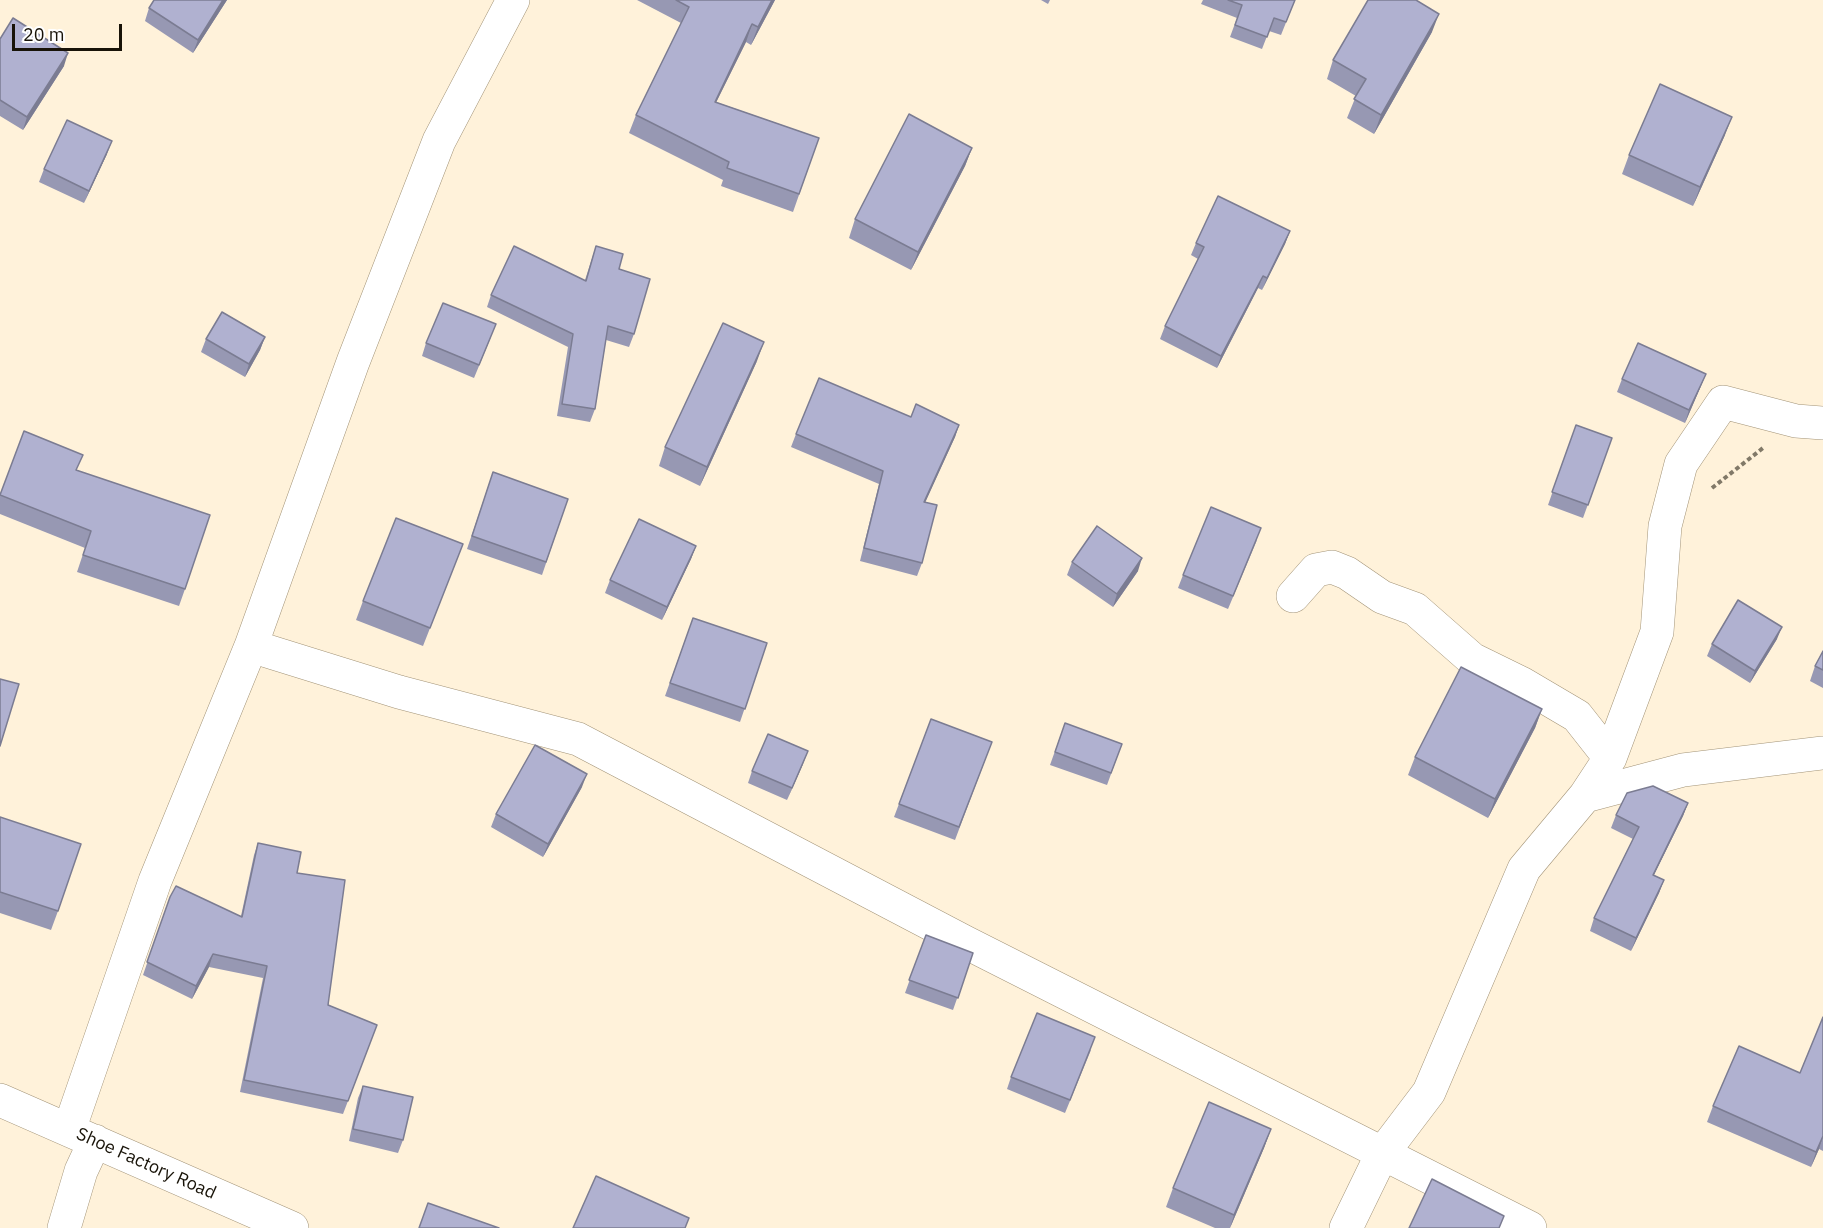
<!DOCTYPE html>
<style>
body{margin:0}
#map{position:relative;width:1823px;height:1228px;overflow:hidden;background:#fff2da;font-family:"IBM Plex Sans",sans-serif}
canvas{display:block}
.scale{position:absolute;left:12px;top:24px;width:110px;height:27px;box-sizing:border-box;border:3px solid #181308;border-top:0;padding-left:8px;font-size:18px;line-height:21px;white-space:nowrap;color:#181308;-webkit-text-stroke:4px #fff;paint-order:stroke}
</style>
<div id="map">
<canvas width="1823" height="1228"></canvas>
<div class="scale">20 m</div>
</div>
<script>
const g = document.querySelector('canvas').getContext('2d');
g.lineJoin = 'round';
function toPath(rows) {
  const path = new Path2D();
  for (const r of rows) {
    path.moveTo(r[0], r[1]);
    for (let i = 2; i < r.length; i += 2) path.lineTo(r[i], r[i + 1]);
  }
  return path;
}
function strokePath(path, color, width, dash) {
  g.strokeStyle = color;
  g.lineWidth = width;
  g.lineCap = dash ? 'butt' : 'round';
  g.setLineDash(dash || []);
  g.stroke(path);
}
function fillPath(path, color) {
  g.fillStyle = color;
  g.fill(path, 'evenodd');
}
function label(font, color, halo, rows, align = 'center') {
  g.font = font + ' "IBM Plex Sans",sans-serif';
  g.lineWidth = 6;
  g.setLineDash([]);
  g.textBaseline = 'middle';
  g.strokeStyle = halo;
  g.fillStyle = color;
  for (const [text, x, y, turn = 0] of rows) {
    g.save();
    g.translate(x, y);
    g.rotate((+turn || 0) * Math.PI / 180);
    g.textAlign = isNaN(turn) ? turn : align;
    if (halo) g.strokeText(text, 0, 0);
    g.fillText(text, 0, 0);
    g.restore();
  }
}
const minor = toPath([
 [1293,596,1316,570,1332,567,1347,573,1382,597,1415,609,1472,659,1521,683,1577,716,1610,758],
 [251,646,399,692,578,739,965,942,1530,1228],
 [1585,796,1683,770,1823,753],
 [0,1100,292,1228],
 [69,1130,155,881,251,646,353,362,439,141,513,0],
 [64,1228,81,1171,95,1141],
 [1346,1228,1382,1154,1429,1092,1524,869,1585,796,1610,758,1657,632,1665,526,1681,464,1723,402,1796,421,1823,423]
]);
strokePath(minor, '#a39478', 34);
strokePath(toPath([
 [1712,488,1763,448]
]), '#817968', 4, [4.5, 3]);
strokePath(minor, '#fff', 33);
fillPath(toPath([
 [154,0,227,0,193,53,145,21,149,8],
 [637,0,775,0,751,45,746,42,716,102,819,138,793,212,721,186,723,180,629,133,636,115,681,23],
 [1041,0,1050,0,1048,4],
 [1203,0,1295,0,1281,35,1269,31,1262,49,1230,37,1237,18,1201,4],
 [1432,32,1374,134,1347,118,1356,96,1327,79,1333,60],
 [0,39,64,66,23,130,0,116],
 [1725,135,1693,206,1622,174,1629,155],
 [972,148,965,166,911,270,849,238,855,219],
 [107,154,84,203,39,182,44,169],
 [1290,231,1285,244,1262,290,1258,288,1217,368,1160,339,1165,326,1198,259,1191,255,1196,243],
 [596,246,619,269,634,334,629,347,606,340,595,409,590,422,557,416,568,347,487,307,491,295,585,280],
 [265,337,260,350,245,377,201,352,206,339],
 [491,337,474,378,422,356,426,343],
 [757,361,700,486,659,466,665,447],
 [1706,374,1685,423,1617,392,1622,379],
 [911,417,959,425,955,437,925,502,922,563,917,576,860,561,879,484,791,447,796,434],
 [1576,425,1612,438,1583,518,1548,505],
 [77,470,185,589,179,606,77,572,85,548,0,514,0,493],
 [493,472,568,499,542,575,467,549],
 [1257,540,1228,609,1178,588,1183,575],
 [463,544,423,646,356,620,363,601],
 [696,546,691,559,662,620,605,593,610,580],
 [1072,562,1138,571,1113,607,1067,575],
 [693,618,767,643,740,722,665,696],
 [1777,639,1750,683,1707,656,1712,644],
 [1823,651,1823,688,1810,681,1815,666],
 [1542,709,1535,728,1488,818,1408,775,1415,757],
 [931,719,992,742,955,840,894,817],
 [1065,723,1122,744,1107,785,1050,765],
 [803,764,787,800,748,783,752,771],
 [582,787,543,857,491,827,496,814],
 [1688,803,1683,816,1654,875,1664,880,1659,893,1631,951,1590,931,1594,918,1633,839,1611,828,1616,815],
 [0,817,58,911,51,930,0,913],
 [258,843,297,873,328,1005,377,1025,343,1114,240,1092,263,978,209,967,192,999,143,975,170,897,241,916,254,855],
 [926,935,973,953,953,1010,905,993],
 [1823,1017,1823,1151,1819,1149,1811,1167,1707,1122,1713,1106,1800,1073],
 [1091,1050,1065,1113,1007,1089,1011,1077],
 [363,1086,403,1140,398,1153,349,1141,358,1098],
 [1271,1129,1264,1148,1230,1228,1215,1228,1166,1207,1173,1188]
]), '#9798b3');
fillPath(toPath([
 [223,0,227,0,193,53,198,40],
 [772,0,775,0,751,45,758,27],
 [1439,14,1432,32,1374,134,1381,115],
 [752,24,746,42,708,119,715,102],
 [68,53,64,66,23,130,27,117],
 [1732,117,1725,135,1693,206,1700,187],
 [112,141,107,154,84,203,89,191],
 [972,148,965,166,911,270,918,252],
 [1290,231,1285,244,1262,290,1267,278],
 [1263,276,1258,288,1217,368,1221,356],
 [265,337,260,350,245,377,249,364],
 [764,342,757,361,700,486,707,467],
 [1706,374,1701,386,1685,423,1689,410],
 [959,425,955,437,920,514,924,502],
 [696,546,691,559,662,620,667,607],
 [1142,558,1138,571,1113,607,1117,594],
 [1782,627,1777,639,1750,683,1755,671],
 [1542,709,1535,728,1488,818,1495,799],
 [808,751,803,764,787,800,792,788],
 [587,774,582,787,543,857,548,844],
 [1688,803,1683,816,1648,887,1653,875],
 [1664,880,1659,893,1631,951,1636,938],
 [213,954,209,967,192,999,196,986],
 [1271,1129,1264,1148,1230,1228,1234,1215],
 [1823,1136,1819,1149,1811,1167,1816,1152]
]), '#7b7c92');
const building = toPath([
 [154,0,223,0,198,40,149,8,154,0],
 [676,0,772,0,758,27,752,24,715,102,819,138,799,194,727,168,729,162,636,115,689,7,676,0],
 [1228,0,1295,0,1286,22,1274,18,1267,37,1235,25,1242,5,1228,0],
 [1368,0,1416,0,1439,14,1381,115,1354,99,1366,79,1333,60,1368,0],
 [13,18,68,53,27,117,0,100,0,39,13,18],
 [1660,84,1732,117,1700,187,1629,155,1660,84],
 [909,114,972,148,918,252,855,219,909,114],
 [67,120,112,141,89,191,44,169,67,120],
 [1218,196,1290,231,1267,278,1263,276,1221,356,1165,326,1204,247,1196,243,1218,196],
 [514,246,586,281,596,246,623,254,619,269,650,279,634,334,608,326,595,409,562,404,573,334,491,295,514,246],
 [443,303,496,324,479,365,426,343,443,303],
 [222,312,265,337,249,364,206,339,222,312],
 [723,323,764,342,707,467,665,447,723,323],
 [1638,343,1706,374,1689,410,1622,379,1638,343],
 [819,378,911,417,916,404,959,425,924,502,937,505,922,563,864,548,883,471,796,434,819,378],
 [1576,425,1612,438,1588,505,1552,492,1576,425],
 [24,431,83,455,76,470,210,515,185,589,83,555,91,531,0,495,24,431],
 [493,472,568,499,546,562,472,536,493,472],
 [1211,507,1261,528,1233,596,1183,575,1211,507],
 [396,518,463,544,430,628,363,601,396,518],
 [639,519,696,546,667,607,610,580,639,519],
 [1097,526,1142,558,1117,594,1072,562,1097,526],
 [1738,600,1782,627,1755,671,1712,644,1738,600],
 [693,618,767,643,745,709,670,683,693,618],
 [1823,651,1823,670,1815,666,1823,651],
 [1461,667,1542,709,1495,799,1415,757,1461,667],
 [0,679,19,684,0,746,0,679],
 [931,719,992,742,959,827,899,804,931,719],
 [1065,723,1122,744,1111,773,1055,752,1065,723],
 [768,734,808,751,792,788,752,771,768,734],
 [535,745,587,774,548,844,496,814,535,745],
 [1653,786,1688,803,1653,875,1664,880,1636,938,1594,918,1639,827,1616,815,1627,793,1653,786],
 [0,817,81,844,58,911,0,892,0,817],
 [258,843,301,852,297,873,345,880,328,1005,377,1025,348,1101,244,1080,267,966,213,954,196,986,147,962,170,897,176,886,242,917,258,843],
 [926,935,973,953,958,998,909,980,926,935],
 [1037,1013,1095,1037,1070,1100,1011,1077,1037,1013],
 [1823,1017,1823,1136,1816,1152,1713,1106,1739,1046,1800,1073,1823,1017],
 [363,1086,413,1097,403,1140,353,1129,363,1086],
 [1209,1102,1271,1129,1234,1215,1173,1188,1209,1102],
 [596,1176,689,1218,685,1228,573,1228,596,1176],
 [1432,1179,1504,1216,1499,1228,1409,1228,1432,1179],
 [428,1203,499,1228,419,1228,428,1203]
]);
fillPath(building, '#b0b1d0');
strokePath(building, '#7b7c92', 1.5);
label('18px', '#181308', '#fff', [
 ["Shoe Factory Road",146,1164,24]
]);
</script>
